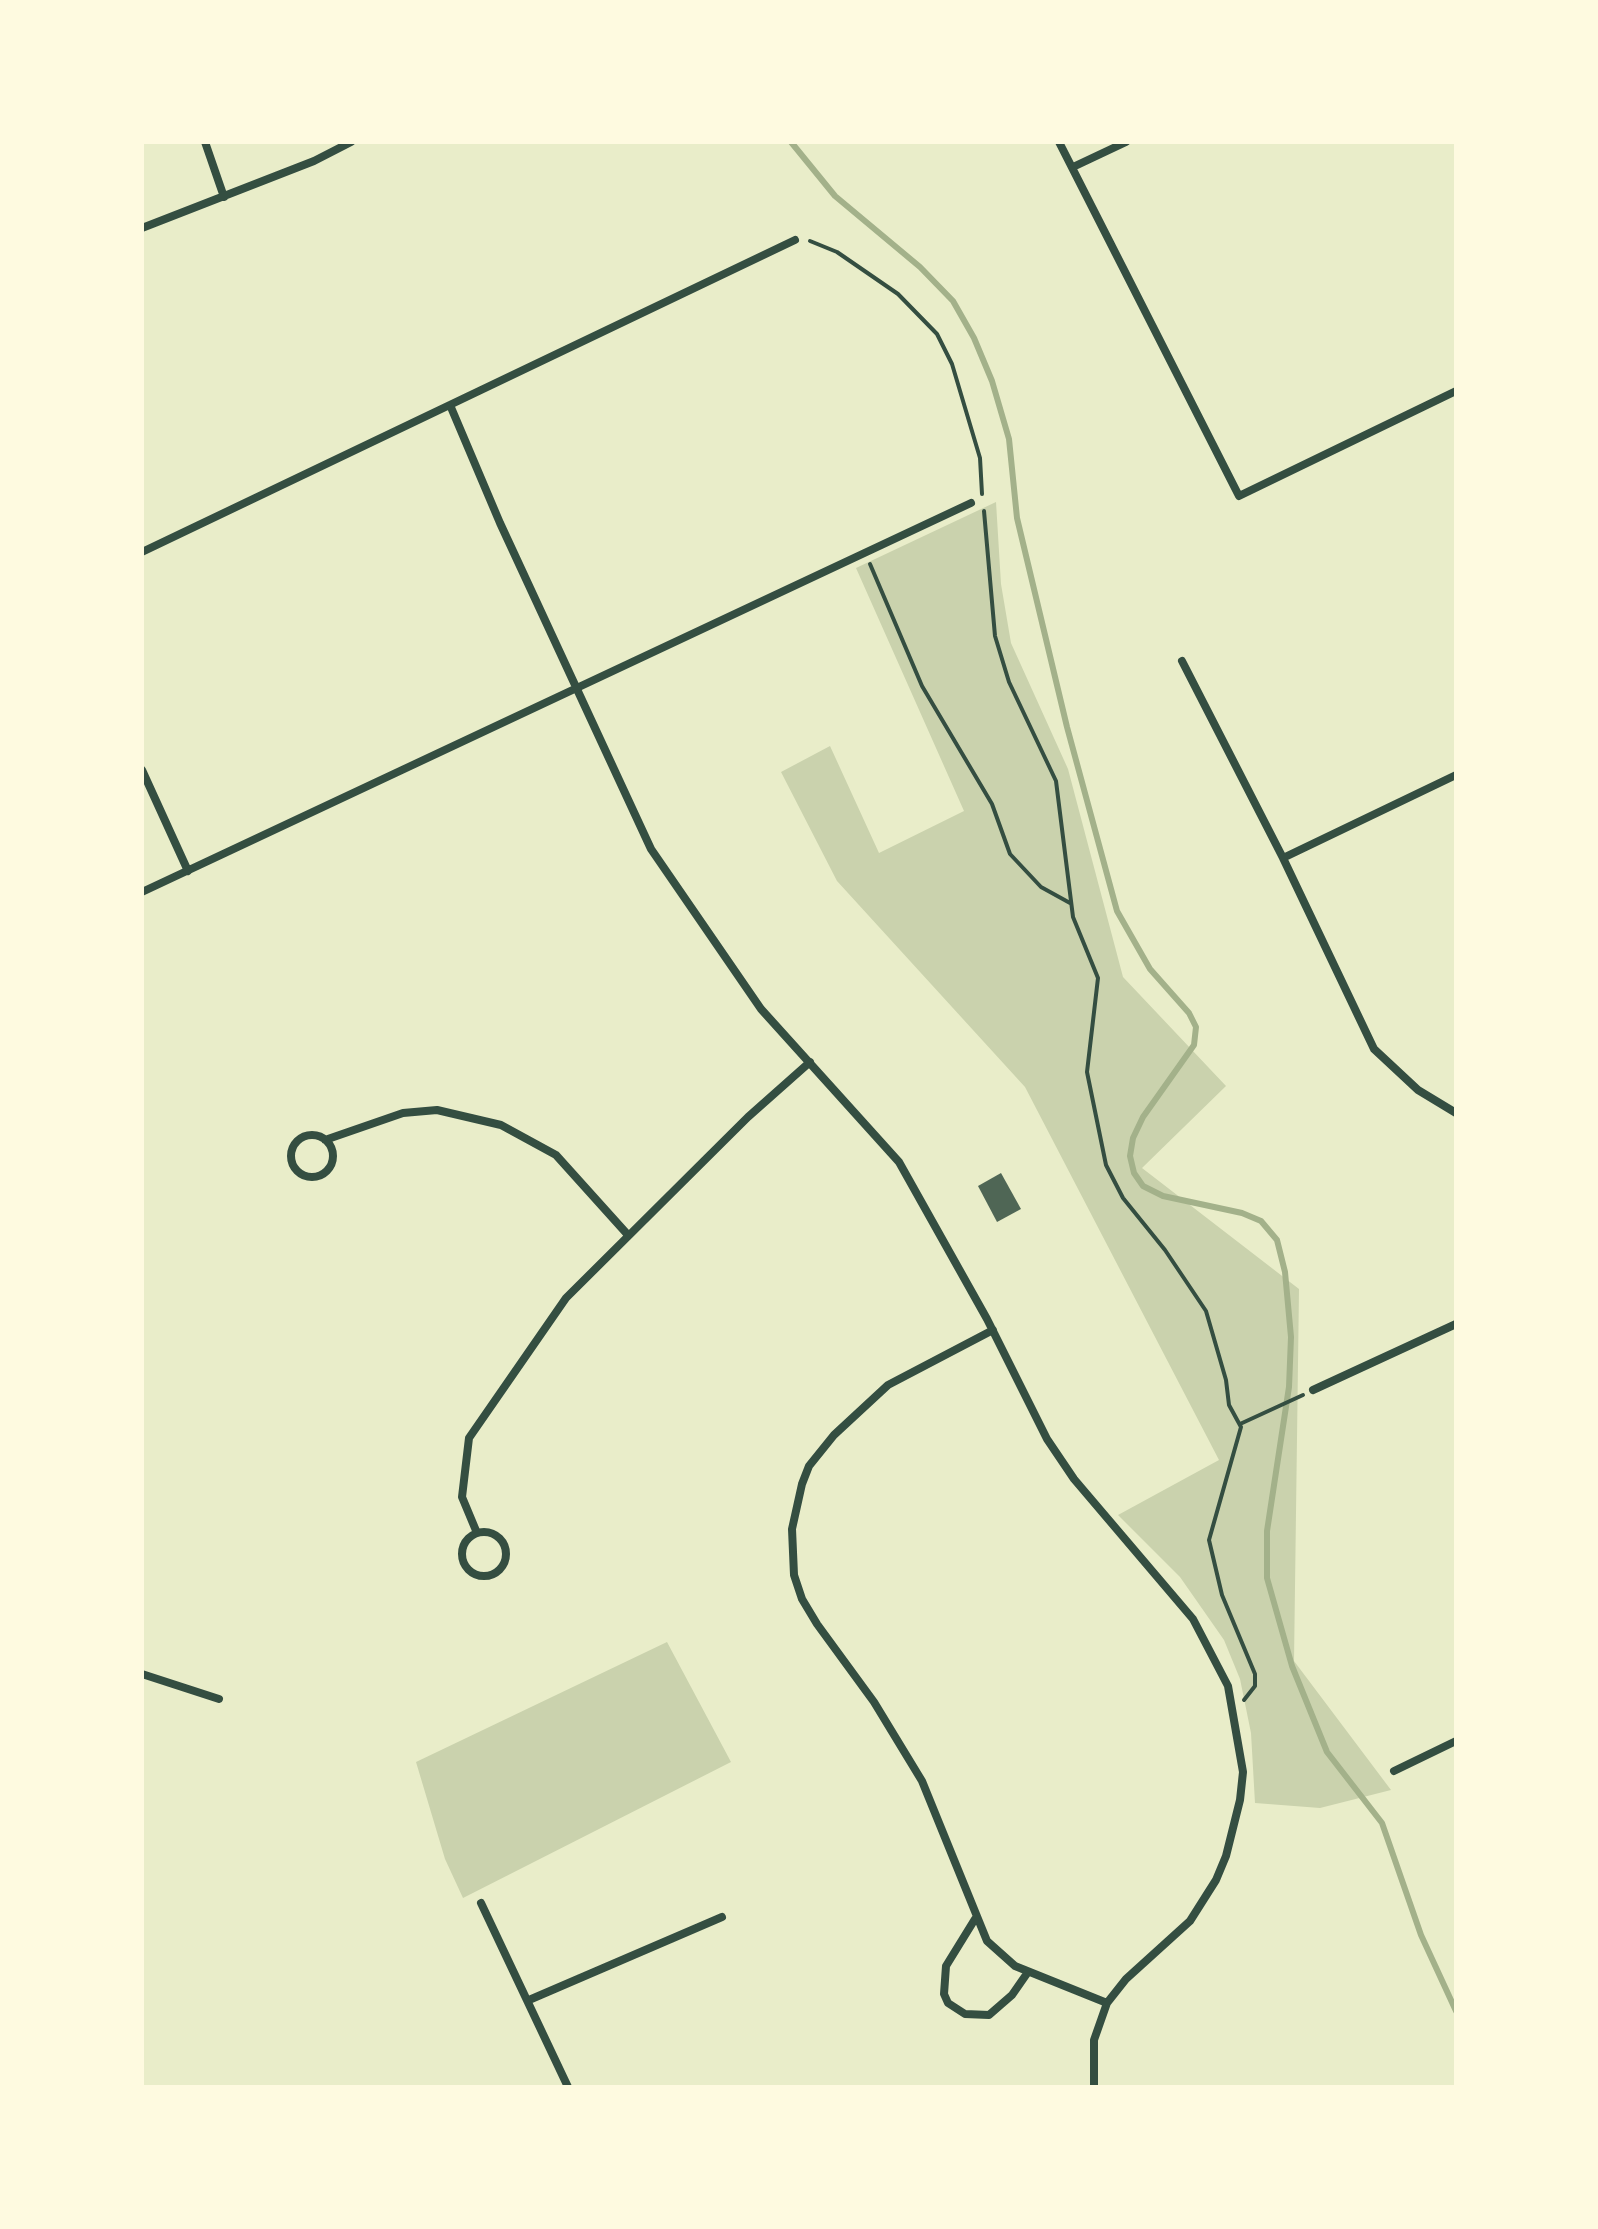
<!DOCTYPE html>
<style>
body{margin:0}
#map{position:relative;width:1598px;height:2229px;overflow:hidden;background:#e9edc9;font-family:Manrope,sans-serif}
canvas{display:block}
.frame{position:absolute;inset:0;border:144px solid #fefae0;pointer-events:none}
</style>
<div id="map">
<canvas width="1598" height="2229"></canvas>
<div class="frame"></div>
</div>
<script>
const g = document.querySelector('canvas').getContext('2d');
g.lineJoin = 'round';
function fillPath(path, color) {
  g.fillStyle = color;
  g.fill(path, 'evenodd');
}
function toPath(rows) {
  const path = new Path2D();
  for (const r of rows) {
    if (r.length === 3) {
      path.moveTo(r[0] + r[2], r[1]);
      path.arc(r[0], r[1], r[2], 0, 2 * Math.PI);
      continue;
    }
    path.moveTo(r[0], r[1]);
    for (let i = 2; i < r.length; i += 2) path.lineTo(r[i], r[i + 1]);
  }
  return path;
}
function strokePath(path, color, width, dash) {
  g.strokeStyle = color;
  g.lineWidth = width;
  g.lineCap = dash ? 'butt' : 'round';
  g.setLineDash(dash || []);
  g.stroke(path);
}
fillPath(toPath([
 [996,502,1001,584,1011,643,1068,769,1123,977,1226,1086,1142,1168,1299,1289,1294,1661,1391,1790,1320,1808,1255,1803,1251,1733,1240,1679,1224,1640,1180,1577,1118,1515,1219,1460,1025,1087,837,881,781,772,830,746,879,853,964,811,856,568],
 [667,1642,731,1762,463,1898,445,1859,416,1762]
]), '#cad2ad');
strokePath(toPath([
 [791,142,835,196,920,267,953,301,974,338,992,381,1009,439,1017,518,1067,727,1117,911,1150,969,1189,1013,1196,1027,1194,1045,1143,1117,1133,1138,1130,1156,1134,1173,1143,1186,1163,1196,1242,1213,1261,1221,1277,1240,1285,1272,1291,1337,1289,1387,1267,1531,1267,1578,1292,1666,1327,1752,1382,1823,1421,1935,1456,2011]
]), '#a3b18a', 6);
fillPath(toPath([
 [1001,1173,1021,1209,997,1222,978,1186]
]), '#4f6655');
strokePath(toPath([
 [810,241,837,252,898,294,937,334,952,364,980,458,982,494],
 [984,511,995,636,1009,682,1056,781,1073,917,1098,978,1087,1072,1106,1165,1123,1198,1165,1250,1206,1311,1226,1380,1229,1405,1241,1427,1209,1540,1222,1595,1255,1674,1255,1686,1244,1700],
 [870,564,922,686,992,804,1010,854,1041,887,1070,903],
 [1240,1424,1303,1395]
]), '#344e41', 4);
strokePath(toPath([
 [205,142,224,197],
 [1059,142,1239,496,1456,391],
 [1073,167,1126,142],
 [142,228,314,161,351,142],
 [450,405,500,523,651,849,761,1009,899,1162,987,1319,1047,1439,1074,1479,1193,1619,1228,1686,1243,1772,1240,1800,1226,1856,1216,1880,1190,1921,1126,1979,1107,2003,1094,2040,1094,2087],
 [142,552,795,240],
 [1182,661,1283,858,1374,1049,1418,1090,1456,1113],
 [142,770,188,871],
 [1283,858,1456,775],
 [142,892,971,503],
 [312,1156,21],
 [325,1140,403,1113,437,1110,501,1125,556,1155,628,1235],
 [993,1330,888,1385,834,1435,809,1466,802,1484,792,1529,794,1575,802,1599,817,1624,874,1702,922,1781,987,1941,1015,1966,1107,2003],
 [1313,1390,1456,1324],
 [484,1554,22],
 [477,1533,462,1497,469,1438,566,1298,748,1117,810,1062],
 [142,1674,219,1699],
 [1394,1771,1456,1741],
 [481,1903,568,2087],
 [975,1919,946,1966,944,1994,948,2003,965,2014,989,2015,1012,1995,1028,1972],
 [529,2000,722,1917]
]), '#344e41', 8);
</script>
